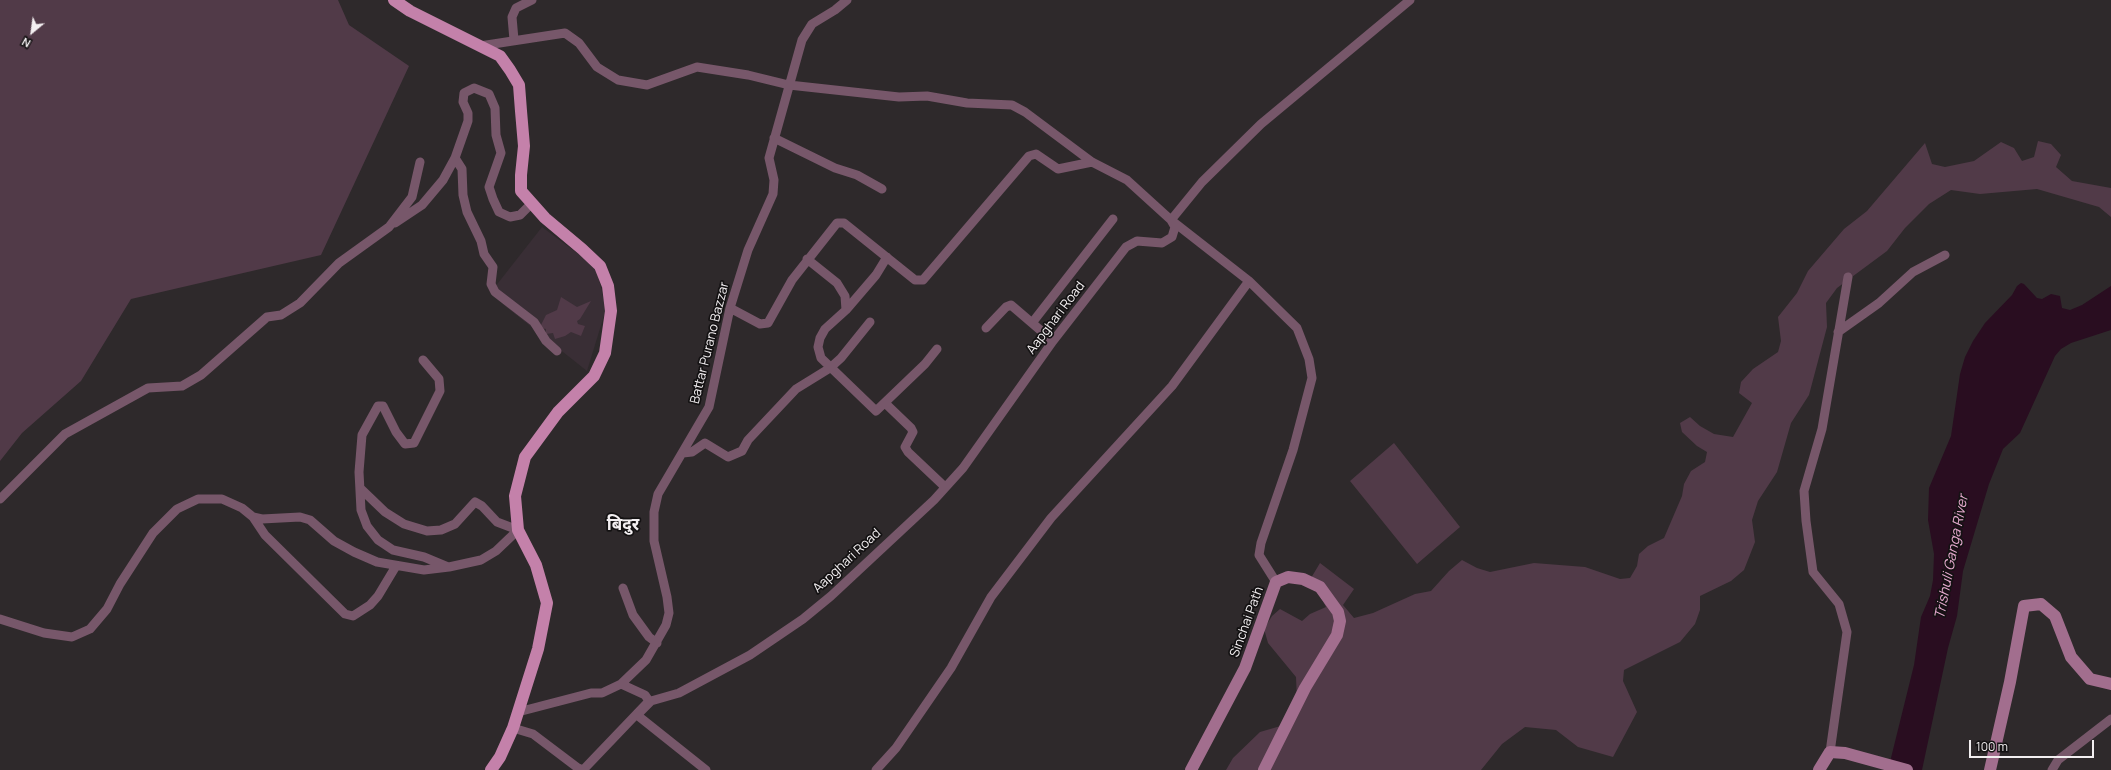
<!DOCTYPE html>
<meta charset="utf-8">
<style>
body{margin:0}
#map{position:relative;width:2111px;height:770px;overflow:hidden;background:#2e292b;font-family:Manrope,sans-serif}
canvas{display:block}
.north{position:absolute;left:12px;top:12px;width:40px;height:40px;-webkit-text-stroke:3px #141213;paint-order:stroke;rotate:209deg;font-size:11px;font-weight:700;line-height:16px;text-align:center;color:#f3eff1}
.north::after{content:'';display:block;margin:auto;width:14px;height:18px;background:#f3eff1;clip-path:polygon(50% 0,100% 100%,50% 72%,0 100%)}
.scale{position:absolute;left:1969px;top:740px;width:125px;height:18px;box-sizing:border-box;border:2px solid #f3eff1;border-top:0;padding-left:5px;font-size:12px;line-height:14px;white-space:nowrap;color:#f3eff1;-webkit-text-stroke:3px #141213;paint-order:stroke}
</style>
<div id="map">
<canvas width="2111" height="770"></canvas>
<div class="north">N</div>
<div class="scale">100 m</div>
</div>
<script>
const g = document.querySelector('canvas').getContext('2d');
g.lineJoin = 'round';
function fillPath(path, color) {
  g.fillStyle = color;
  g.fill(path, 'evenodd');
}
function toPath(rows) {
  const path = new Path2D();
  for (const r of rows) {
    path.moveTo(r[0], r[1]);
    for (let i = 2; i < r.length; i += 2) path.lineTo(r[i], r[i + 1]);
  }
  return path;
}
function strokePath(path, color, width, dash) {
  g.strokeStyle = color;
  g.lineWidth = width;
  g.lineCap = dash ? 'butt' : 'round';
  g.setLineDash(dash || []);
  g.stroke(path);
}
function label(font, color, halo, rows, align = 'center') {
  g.font = font + ' Manrope,"Noto Sans Devanagari",sans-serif';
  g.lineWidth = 3.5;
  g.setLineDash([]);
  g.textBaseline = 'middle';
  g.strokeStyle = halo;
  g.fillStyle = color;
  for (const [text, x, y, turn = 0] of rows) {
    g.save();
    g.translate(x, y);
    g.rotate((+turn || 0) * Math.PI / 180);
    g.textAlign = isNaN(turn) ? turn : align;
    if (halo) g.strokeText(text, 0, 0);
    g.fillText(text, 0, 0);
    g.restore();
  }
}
fillPath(toPath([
 [542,227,596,267,606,309,587,371,505,306,491,292]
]), '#392e35');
fillPath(toPath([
 [0,0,338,0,349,25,409,66,321,255,131,299,81,381,22,433,0,461],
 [2038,141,2051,144,2061,155,2056,167,2072,181,2111,188,2111,217,2099,207,2037,189,1980,194,1951,190,1929,204,1905,228,1887,251,1837,288,1826,303,1827,327,1809,395,1791,423,1777,472,1758,501,1752,520,1755,542,1744,570,1731,581,1700,596,1700,610,1695,624,1680,642,1624,670,1623,681,1637,712,1613,757,1578,747,1556,730,1525,727,1502,744,1481,770,1226,770,1233,758,1260,732,1284,725,1297,700,1296,677,1268,643,1264,629,1272,616,1280,609,1302,621,1310,614,1326,607,1311,578,1320,563,1354,589,1343,605,1354,618,1373,613,1415,594,1431,591,1449,571,1462,560,1477,568,1490,572,1534,563,1585,567,1620,579,1630,578,1637,566,1639,554,1648,546,1664,538,1682,496,1684,484,1691,471,1705,462,1707,452,1697,446,1682,432,1680,423,1690,417,1700,426,1714,434,1733,437,1752,403,1739,393,1741,382,1753,369,1778,352,1781,341,1778,317,1797,293,1808,271,1844,229,1867,211,1925,143,1932,164,1945,167,1974,161,2001,142,2014,148,2022,161,2034,157],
 [561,297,577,307,591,301,580,319,577,321,578,324,585,326,581,336,571,332,565,336,555,339,553,333,546,334,546,329,541,328,541,325,546,315,557,310],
 [1394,443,1460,527,1417,564,1350,481]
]), '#513a48');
fillPath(toPath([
 [2021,283,2024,284,2037,298,2042,299,2051,294,2060,296,2062,308,2070,310,2082,305,2111,286,2111,330,2071,343,2061,349,2055,356,2020,433,2003,449,1989,484,1963,571,1957,616,1948,648,1922,770,1888,770,1914,665,1921,617,1930,596,1933,580,1934,554,1928,520,1929,488,1951,436,1960,374,1965,357,1973,341,1985,323,2012,295,2017,286]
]), '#290d20');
strokePath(toPath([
 [514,40,512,17,516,8,532,0],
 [480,46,565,33,579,43,597,67,618,80,647,85,697,67,748,75,789,85,899,97,927,96,967,103,1012,105,1025,112,1092,162,1127,180,1171,220,1175,227,1172,237,1162,243,1137,241,1126,247,1053,341,963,468,934,500,831,596,803,619,750,655,679,693,651,701,637,715],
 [774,138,835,168,857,175,882,189],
 [455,158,462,169,463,195,467,212,481,241,484,254,493,267,491,284,495,292,534,322,546,341,557,351],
 [395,223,422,205,443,180,455,158,468,121,468,113,463,102,464,93,474,88,489,94,495,108,496,135,501,153,489,187,493,199,499,212,510,217,520,215,531,204],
 [887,257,876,275,846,310,825,329,820,338,818,347,821,358,876,411,925,364,937,349],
 [807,259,837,283,845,296,846,310],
 [730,308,760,324,768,323,792,280,837,223,844,223,915,280,923,280,1029,156,1036,154,1058,169,1092,162],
 [1032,323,1113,219],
 [986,328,1006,307,1011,305,1053,341],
 [1838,332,1879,303,1913,272,1945,255],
 [423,360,439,379,440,391,414,443,405,444,396,432,383,406,378,406,362,435,359,472,361,510,367,526,378,540,393,550,424,557,448,567],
 [885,403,911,428,913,432,905,447,908,452,945,487],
 [683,453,692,452,705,443,728,457,742,451,748,440,796,389,830,368,841,358,870,322],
 [0,499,65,434,148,388,182,386,201,375,267,317,281,315,300,303,339,263,389,227,412,197,420,162],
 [253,517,265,535,345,614,353,616,370,605,378,596,396,566],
 [1276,582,1259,555,1261,543,1293,450,1312,378,1309,359,1297,328,1249,281,1171,220,1202,182,1261,124,1410,0],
 [623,588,633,615,649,637,657,643],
 [0,619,44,633,72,637,90,629,107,609,120,584,153,533,177,509,198,499,222,499,242,508,253,517,262,519,300,517,310,520,334,541,354,552,377,562,424,570,449,567,481,560,496,551,518,530,497,522,482,506,475,502,455,524,441,530,427,531,404,524,385,512,360,488],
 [518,712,591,693,602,693,621,684,646,660,666,625,669,613,667,597,654,541,654,512,658,494,709,407,730,308,748,250,773,194,774,180,769,158,802,40,812,24,835,10,847,0],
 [637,715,706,770],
 [513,728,533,734,578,768,583,770,649,701,645,695,621,684],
 [1830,752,1847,632,1839,604,1813,572,1806,521,1804,491,1822,429,1848,277],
 [876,770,896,748,951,668,991,597,1051,518,1172,386,1249,281],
 [2052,770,2058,760,2111,719]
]), '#77576a', 9);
strokePath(toPath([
 [1191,770,1245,668,1276,582,1288,577,1303,579,1320,587,1338,612,1340,621,1337,635,1305,688,1264,770],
 [1819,770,1830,752,1845,753,1907,770],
 [1990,770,2010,682,2024,606,2041,604,2055,616,2071,657,2090,679,2111,684]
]), '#a26e8e', 12);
strokePath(toPath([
 [394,0,410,11,500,56,510,70,519,85,521,111,524,146,521,175,521,191,545,218,582,249,600,266,608,286,611,311,605,353,594,376,558,412,525,457,515,496,518,530,536,565,547,603,538,649,513,728,500,757,491,770]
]), '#c481aa', 12);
label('13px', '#f3eff1', '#141213', [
 ["Aapghari Road",1056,318,-53],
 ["Battar Purano Bazzar",710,343,-76],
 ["Aapghari Road",847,561,-43],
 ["Sinchai Path",1247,622,-70]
]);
label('italic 14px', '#e9acd1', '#141213', [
 ["Trishuli Ganga River",1952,557,-79]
]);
label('bold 17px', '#f3eff1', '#141213', [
 ["बिदुर",623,525]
]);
</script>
